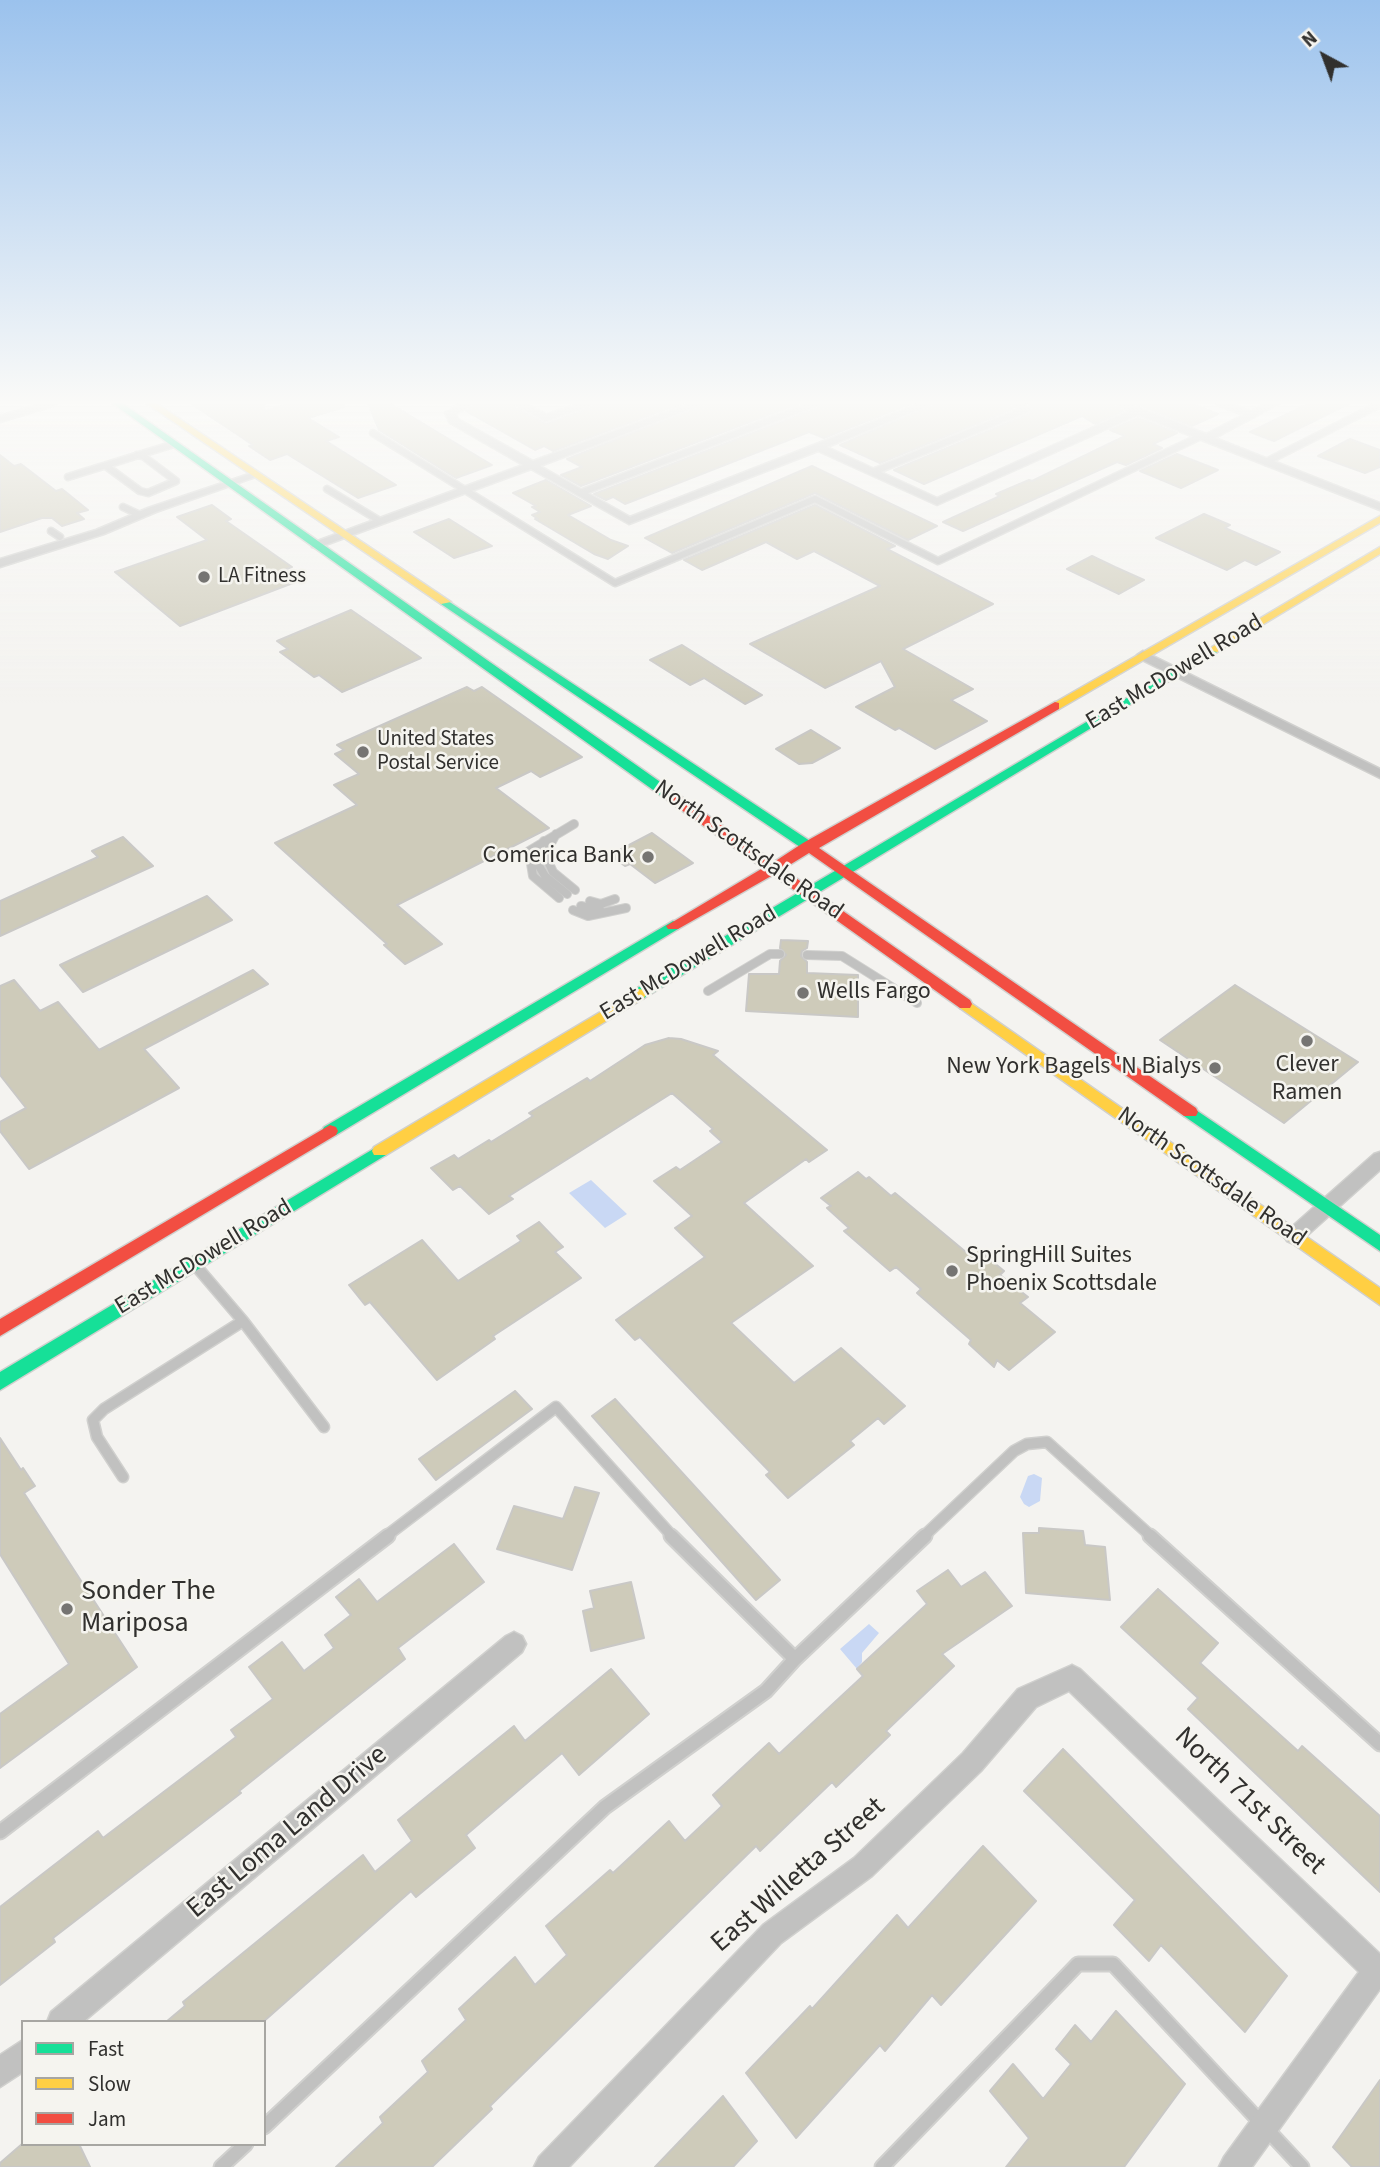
<!DOCTYPE html>
<style>
body{margin:0}
#map{position:relative;width:1380px;height:2167px;overflow:hidden;background:#f4f3f0;font-family:"Source Sans 3",sans-serif}
canvas{display:block}
.legend{position:absolute;left:21px;top:2020px;width:245px;height:126px;box-sizing:border-box;background:#f5f4ef;border:2px solid #a7a6a2;margin:0;padding:9px 12px;list-style:none;font-size:21px;color:#31302e}
.legend li{display:flex;align-items:center;gap:14px;height:35px}
.legend b{width:35px;border:2px solid #a7a6a2}
.north{position:absolute;left:1289px;top:21px;width:70px;height:70px;-webkit-text-stroke:5px #f5f4ef;paint-order:stroke;rotate:319deg;font-size:19px;font-weight:700;line-height:28px;text-align:center;color:#31302e}
.north::after{content:'';display:block;margin:auto;width:24px;height:32px;background:#31302e;clip-path:polygon(50% 0,100% 100%,50% 72%,0 100%)}
</style>
<div id="map">
<canvas width="1380" height="2167"></canvas>
<ul class="legend">
<li><b style="height:9px;background:#16e098"></b>Fast</li>
<li><b style="height:9px;background:#ffcf43"></b>Slow</li>
<li><b style="height:9px;background:#f24e42"></b>Jam</li>
</ul>
<div class="north">N</div>
</div>
<script>
const g = document.querySelector('canvas').getContext('2d');
g.lineJoin = 'round';
function fillPath(path, color) {
  g.fillStyle = color;
  g.fill(path, 'evenodd');
}
function toPath(rows) {
  const path = new Path2D();
  for (const r of rows) {
    path.moveTo(r[0], r[1]);
    for (let i = 2; i < r.length; i += 2) path.lineTo(r[i], r[i + 1]);
  }
  return path;
}
function strokePath(path, color, width, dash) {
  g.strokeStyle = color;
  g.lineWidth = width;
  g.lineCap = dash ? 'butt' : 'round';
  g.setLineDash(dash || []);
  g.stroke(path);
}
function label(font, color, halo, rows, align = 'center') {
  g.font = font + ' "Source Sans 3",sans-serif';
  g.lineWidth = 5;
  g.setLineDash([]);
  g.textBaseline = 'middle';
  g.strokeStyle = halo;
  g.fillStyle = color;
  for (const [text, x, y, turn = 0] of rows) {
    g.save();
    g.translate(x, y);
    g.rotate((+turn || 0) * Math.PI / 180);
    g.textAlign = isNaN(turn) ? turn : align;
    if (halo) g.strokeText(text, 0, 0);
    g.fillText(text, 0, 0);
    g.restore();
  }
}
fillPath(toPath([
 [591,1180,627,1214,605,1228,569,1193],
 [1034,1474,1042,1478,1040,1501,1029,1507,1024,1504,1020,1497,1028,1476],
 [869,1624,879,1633,862,1653,862,1662,857,1669,840,1649]
]), '#c9d8f4');
const building = toPath([
 [190,403,264,403,265,411,291,403,343,403,344,407,308,418,339,437,326,441,396,485,358,498,287,454,270,460,249,446,253,445,190,403],
 [368,403,389,403,492,465,456,478,379,430,368,403],
 [476,403,512,403,515,408,546,424,591,408,595,403,683,403,553,451,544,446,535,450,466,411,476,403],
 [708,403,800,403,581,486,561,475,582,467,567,459,708,403],
 [822,403,913,403,824,438,809,432,625,504,613,497,606,500,594,494,818,408,822,403],
 [937,403,1008,403,1013,409,880,463,840,445,937,403],
 [1028,403,1111,403,1123,411,1095,424,1082,416,924,484,894,470,1029,414,1033,408,1028,403],
 [1134,403,1190,403,1218,414,1192,426,1134,403],
 [1310,403,1350,403,1274,441,1250,432,1310,403],
 [1138,418,1177,433,1153,444,1162,448,1126,465,1117,462,963,531,943,522,1000,496,996,494,1029,480,1032,481,1125,436,1110,430,1138,418],
 [1350,439,1380,450,1380,467,1365,473,1318,456,1350,439],
 [1177,454,1218,470,1181,488,1140,471,1177,454],
 [0,455,14,466,21,464,56,491,62,489,88,510,77,513,84,519,62,526,52,518,42,518,0,532,0,455],
 [812,466,937,526,908,540,815,493,672,553,645,538,812,466],
 [546,480,591,506,568,515,611,540,628,546,608,559,594,554,535,519,538,519,532,515,540,512,532,507,536,506,513,493,546,480],
 [212,505,231,519,226,521,292,567,281,571,293,583,180,626,115,572,207,540,177,517,212,505],
 [815,505,895,546,887,549,993,604,903,649,973,689,951,700,987,721,935,749,899,728,895,730,856,707,895,687,881,661,825,688,750,644,880,586,814,551,797,559,766,542,702,570,684,560,815,505],
 [1204,514,1230,525,1225,528,1280,552,1256,565,1245,560,1227,570,1156,538,1204,514],
 [449,519,492,546,454,558,414,532,449,519],
 [1092,556,1115,567,1144,580,1119,594,1067,569,1092,556],
 [351,610,421,658,342,692,319,675,314,677,280,652,288,649,277,641,351,610],
 [682,645,723,671,762,695,745,704,704,678,690,685,650,660,682,645],
 [467,687,474,691,482,687,582,757,540,777,531,771,496,788,549,828,397,905,442,944,405,964,384,945,387,944,275,843,357,805,334,785,359,774,335,754,344,750,337,745,467,687],
 [811,730,840,748,812,763,799,764,776,749,811,730],
 [652,833,693,863,655,883,630,864,625,866,610,855,652,833],
 [123,837,153,866,0,936,0,901,98,857,92,851,123,837],
 [207,896,232,920,83,992,60,965,207,896],
 [781,940,808,941,807,948,802,951,801,956,807,962,807,973,858,975,858,1017,746,1011,749,974,779,974,780,961,786,955,780,948,781,940],
 [253,970,268,984,144,1049,179,1088,29,1169,0,1131,0,1122,26,1108,0,1075,0,986,14,980,40,1011,58,1002,99,1050,253,970],
 [1235,985,1358,1062,1284,1123,1160,1040,1235,985],
 [669,1038,681,1039,718,1051,713,1055,827,1150,809,1162,806,1159,744,1203,813,1266,731,1323,794,1383,841,1348,905,1406,884,1424,878,1418,850,1441,854,1445,788,1498,766,1475,770,1472,640,1337,635,1340,616,1320,705,1257,675,1228,692,1216,654,1181,676,1167,680,1170,722,1142,710,1131,713,1129,672,1093,509,1196,513,1199,489,1214,460,1186,453,1190,431,1168,454,1155,458,1159,489,1140,491,1142,533,1116,529,1113,587,1078,590,1081,645,1045,669,1038],
 [858,1172,866,1179,869,1177,891,1196,895,1193,967,1253,975,1247,1004,1271,1000,1275,1028,1297,1020,1303,1055,1332,1009,1370,997,1360,994,1367,969,1344,971,1340,917,1293,921,1289,896,1267,890,1271,844,1231,849,1228,827,1208,831,1206,821,1198,858,1172],
 [539,1222,563,1247,555,1252,581,1278,493,1336,495,1339,437,1380,370,1302,365,1305,349,1285,422,1240,458,1281,521,1241,517,1236,539,1222],
 [515,1391,532,1409,436,1480,419,1459,515,1391],
 [615,1399,780,1580,756,1600,592,1416,615,1399],
 [0,1438,21,1470,23,1468,35,1486,24,1493,137,1667,0,1768,0,1714,69,1664,0,1554,0,1438],
 [575,1487,599,1493,572,1570,497,1549,514,1506,563,1519,575,1487],
 [1039,1528,1083,1531,1085,1545,1105,1547,1110,1600,1026,1593,1023,1533,1039,1533,1039,1528],
 [454,1544,484,1582,398,1648,405,1659,239,1791,241,1793,53,1938,55,1942,0,1985,0,1907,98,1831,103,1838,236,1737,231,1730,273,1699,249,1667,282,1642,304,1671,334,1648,325,1635,351,1615,336,1597,359,1579,377,1602,454,1544],
 [948,1570,961,1587,985,1572,1012,1606,942,1654,954,1666,886,1731,890,1735,836,1787,832,1782,760,1851,756,1846,490,2106,492,2109,432,2167,336,2167,383,2123,380,2117,428,2072,422,2061,466,2020,459,2009,515,1957,535,1985,567,1955,546,1926,610,1870,613,1873,669,1821,685,1841,722,1806,713,1795,769,1743,779,1754,863,1676,857,1669,927,1604,917,1591,948,1570],
 [631,1582,644,1638,591,1651,583,1611,594,1608,590,1591,631,1582],
 [1158,1589,1218,1643,1200,1663,1298,1751,1302,1746,1380,1816,1380,1892,1188,1709,1198,1698,1121,1627,1158,1589],
 [611,1669,649,1714,579,1775,562,1753,466,1835,475,1848,416,1897,411,1891,263,2022,166,2022,185,2006,183,2002,363,1855,375,1872,412,1841,398,1820,514,1726,525,1741,611,1669],
 [1063,1749,1287,1976,1245,2032,1161,1945,1149,1961,1114,1925,1135,1900,1024,1791,1063,1749],
 [983,1846,1036,1901,941,2005,932,1995,885,2051,880,2045,796,2138,746,2073,810,2006,812,2009,897,1915,908,1928,983,1846],
 [1116,2011,1185,2084,1124,2167,1006,2167,1029,2138,990,2091,1013,2064,1043,2099,1071,2064,1056,2049,1075,2025,1091,2042,1116,2011],
 [1380,2080,1380,2167,1352,2167,1333,2147,1380,2080],
 [723,2096,757,2141,733,2167,655,2167,723,2096],
 [22,2144,79,2144,90,2167,0,2167,0,2163,22,2144]
]);
fillPath(building, '#cecbba');
strokePath(building, '#c9c8c6', 2);
const laneFar3 = toPath([
 [518,403,546,418,589,403],
 [1220,403,1252,415],
 [0,419,53,403],
 [373,433,615,583,815,499,938,561,1201,436],
 [1266,462,1380,404],
 [106,466,140,491,148,493,176,481,143,456,137,455],
 [873,472,1027,409,1014,403],
 [68,477,174,444],
 [327,489,380,521],
 [580,493,816,403],
 [123,507,140,515],
 [51,531,60,537]
]);
const laneFar2 = toPath([
 [556,834,549,847,548,861,553,872,575,890],
 [544,841,539,847,539,866,545,876,567,894],
 [559,898,533,876,529,851,574,824],
 [590,901,601,904,615,899],
 [581,906,600,910],
 [573,910,588,916,626,908],
 [807,955,842,956,917,1003],
 [708,991,770,954,780,954]
]);
const laneFar1 = toPath([
 [196,1266,243,1321,324,1427],
 [123,1477,97,1437,93,1420,104,1409,243,1321],
 [385,1537,556,1407,673,1537],
 [923,1537,1014,1451,1027,1444,1047,1442,1152,1537]
]);
const lane = toPath([
 [671,1536,795,1659],
 [1150,1536,1380,1744],
 [0,1832,388,1536],
 [264,2127,605,1807,766,1691,795,1659,925,1536],
 [221,2167,246,2144],
 [882,2167,1078,1964,1113,1964,1302,2167]
]);
const street = toPath([
 [461,403,474,403,456,414,458,419,533,461,691,403,706,403,540,466,630,517,921,403,935,403,827,447,937,498,1129,411,1113,403,1127,403,1206,434,1267,403,1280,403,1215,438,1380,503,1380,510,1138,415,937,505,818,451,629,524,531,469,320,547,312,547,312,543,523,465,450,423,445,413,461,403],
 [252,473,261,475,156,512,104,534,0,567,0,559,96,530,148,508,252,473],
 [1143,651,1380,769,1380,778,1138,658,1137,655,1143,651],
 [1380,1152,1380,1170,1301,1241,1294,1244,1287,1241,1284,1236,1287,1231,1374,1154,1380,1152],
 [514,1632,522,1636,526,1644,522,1652,83,2022,47,2022,51,2012,506,1636,514,1632],
 [1072,1665,1080,1669,1380,1954,1380,1989,1252,2167,1219,2167,1224,2157,1359,1972,1069,1691,1036,1707,981,1771,872,1876,781,1943,569,2167,534,2167,539,2157,763,1925,854,1858,963,1753,1018,1689,1072,1665],
 [23,2040,23,2072,0,2087,0,2055,23,2040]
]);
const fast = toPath([
 [112,403,122,403,673,791,673,797,663,797,112,403],
 [445,599,813,843,813,849,803,849,441,604,439,602,445,599],
 [1213,647,1217,648,1217,652,644,998,634,998,632,994,634,990,1213,647],
 [673,921,678,923,680,926,678,929,336,1135,324,1135,322,1131,324,1127,673,921],
 [1190,1106,1380,1235,1380,1251,1184,1116,1182,1112,1184,1108,1190,1106],
 [380,1145,386,1147,388,1151,386,1155,0,1390,0,1372,380,1145]
]);
const slow = toPath([
 [146,403,156,403,451,602,441,604,146,403],
 [1380,516,1380,523,1059,709,1051,709,1049,706,1380,516],
 [1380,547,1380,554,1217,652,1207,650,1380,547],
 [639,989,644,990,646,994,644,998,386,1155,374,1155,372,1151,374,1147,639,989],
 [965,999,1380,1288,1380,1305,960,1008,958,1004,960,1000,965,999]
]);
const jam = toPath([
 [1055,702,1059,703,1059,709,819,848,1196,1108,1198,1112,1196,1116,1184,1116,809,853,783,869,970,1000,972,1004,970,1008,960,1008,773,875,678,929,668,929,666,926,763,868,663,797,663,791,673,791,774,862,803,843,1055,702],
 [330,1125,336,1127,338,1131,336,1135,0,1336,0,1319,330,1125]
]);
strokePath(laneFar3, '#d0d0ce', 9);
strokePath(laneFar2, '#d0d0ce', 10);
strokePath(laneFar1, '#d0d0ce', 13);
strokePath(lane, '#d0d0ce', 17);
strokePath(street, '#d0d0ce', 3);
strokePath(fast, '#d0d0ce', 3);
strokePath(slow, '#d0d0ce', 3);
strokePath(jam, '#d0d0ce', 3);
strokePath(laneFar3, '#c1c1c0', 6);
strokePath(laneFar2, '#c1c1c0', 8);
strokePath(laneFar1, '#c1c1c0', 10);
strokePath(lane, '#c1c1c0', 13);
fillPath(street, '#c1c1c0');
fillPath(fast, '#16e098');
fillPath(slow, '#ffcf43');
fillPath(jam, '#f24e42');
const sky = g.createLinearGradient(0, 0, 0, 706);
sky.addColorStop(0, '#9bc2ed');
sky.addColorStop(0.57, '#fafaf8');
sky.addColorStop(1, '#fafaf800');
g.fillStyle = sky;
g.fillRect(0, 0, 1380, 706);
for (const [x, y, r, color] of [
 [204,577,7,"#757472"],
 [363,752,7,"#757472"],
 [648,857,7,"#757472"],
 [803,993,7,"#757472"],
 [1307,1041,7,"#757472"],
 [1215,1068,7,"#757472"],
 [952,1271,7,"#757472"],
 [67,1609,7,"#757472"]
]) {
  const dot = new Path2D();
  dot.arc(x, y, r, 0, 2 * Math.PI);
  g.fillStyle = color;
  g.fill(dot);
  strokePath(dot, '#f5f4ef', 2.5);
}
label('21px', '#31302e', '#f5f4ef', [
 ["LA Fitness",218,577],
 ["United States",377,740],
 ["Postal Service",377,764]
], 'left');
label('24px', '#31302e', '#f5f4ef', [
 ["East McDowell Road",1175,673,-31],
 ["North Scottsdale Road",748,851,35],
 ["East McDowell Road",689,964,-31],
 ["North Scottsdale Road",1211,1178,35],
 ["East McDowell Road",204,1258,-31]
]);
label('24px', '#31302e', '#f5f4ef', [
 ["Comerica Bank",634,857],
 ["Wells Fargo",817,993,"left"],
 ["Clever",1307,1066,"center"],
 ["Ramen",1307,1094,"center"],
 ["New York Bagels 'N Bialys",1201,1068],
 ["SpringHill Suites",966,1257,"left"],
 ["Phoenix Scottsdale",966,1285,"left"]
], 'right');
label('28px', '#31302e', '#f5f4ef', [
 ["Sonder The",81,1593],
 ["Mariposa",81,1625]
], 'left');
label('28px', '#31302e', '#f5f4ef', [
 ["North 71st Street",1249,1802,44],
 ["East Loma Land Drive",288,1833,-40],
 ["East Willetta Street",799,1876,-41]
]);
</script>
